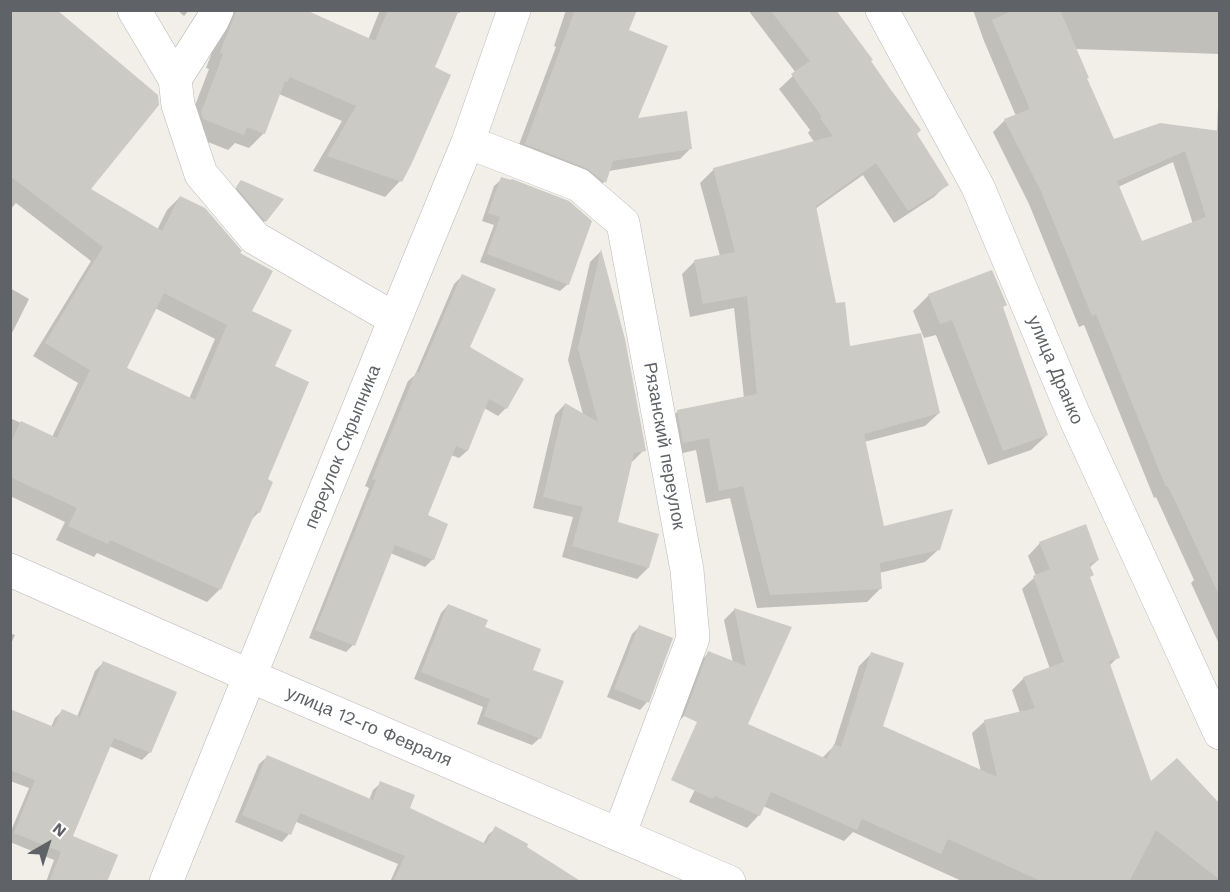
<!DOCTYPE html>
<meta charset="utf-8">
<style>
body{margin:0}
#map{position:relative;width:1230px;height:892px;overflow:hidden;background:#f1efe8;font-family:"Work Sans",sans-serif}
canvas{display:block}
.frame{position:absolute;inset:0;border:12px solid #5f6368;pointer-events:none}
.north{position:absolute;left:18px;top:814px;width:60px;height:60px;-webkit-text-stroke:4px #fff;paint-order:stroke;rotate:39deg;font-size:16px;font-weight:700;line-height:24px;text-align:center;color:#5f6368}
.north::after{content:'';display:block;margin:auto;width:21px;height:27px;background:#5f6368;clip-path:polygon(50% 0,100% 100%,50% 72%,0 100%)}
</style>
<div id="map">
<canvas width="1230" height="892"></canvas>
<div class="frame"></div>
<div class="north">N</div>
</div>
<script>
const g = document.querySelector('canvas').getContext('2d');
g.lineJoin = 'round';
function fillPath(path, color) {
  g.fillStyle = color;
  g.fill(path, 'evenodd');
}
function toPath(rows) {
  const path = new Path2D();
  for (const r of rows) {
    path.moveTo(r[0], r[1]);
    for (let i = 2; i < r.length; i += 2) path.lineTo(r[i], r[i + 1]);
  }
  return path;
}
function strokePath(path, color, width, dash) {
  g.strokeStyle = color;
  g.lineWidth = width;
  g.lineCap = dash ? 'butt' : 'round';
  g.setLineDash(dash || []);
  g.stroke(path);
}
function label(font, color, halo, rows, align = 'center') {
  g.font = font + ' "Work Sans",sans-serif';
  g.lineWidth = 4.5;
  g.setLineDash([]);
  g.textBaseline = 'middle';
  g.strokeStyle = halo;
  g.fillStyle = color;
  for (const [text, x, y, turn = 0] of rows) {
    g.save();
    g.translate(x, y);
    g.rotate((+turn || 0) * Math.PI / 180);
    g.textAlign = isNaN(turn) ? turn : align;
    if (halo) g.strokeText(text, 0, 0);
    g.fillText(text, 0, 0);
    g.restore();
  }
}
fillPath(toPath([
 [10,10,89,189,157,230,167,210,180,197,238,253,250,312,273,367,266,480,259,512,250,521,220,589,207,602,97,553,94,557,56,540,65,522,10,496,10,418,52,437,78,383,33,356,91,261,16,203,10,210],
 [155,308,215,339,189,399,125,369],
 [177,10,189,10,184,16],
 [213,10,302,10,368,40,380,10,462,10,459,13,456,12,433,68,400,181,385,197,313,171,342,121,279,94,264,133,249,148,235,143,228,150,188,134,186,129,209,69,206,68,219,34],
 [566,10,635,10,627,31,636,120,691,148,680,159,609,171,604,182,594,193,515,155,556,47,554,46],
 [748,10,835,10,870,61,947,184,934,197,894,223,863,175,815,209,835,305,849,348,939,413,925,426,864,442,883,527,939,549,925,562,879,573,880,589,867,602,757,608,730,498,706,503,696,450,670,456,664,425,677,412,744,398,734,308,690,317,682,274,695,261,720,256,700,183,714,169,815,143,808,133,810,130,779,89,796,73],
 [973,10,1220,10,1220,54,1075,49,1086,78,1113,140,1217,132,1220,58,1220,646,1191,583,1194,580,1156,497,1154,498,1084,325,1079,327,1029,204,993,132,1005,120,1016,116,984,41],
 [1173,162,1193,224,1141,243,1118,187],
 [502,179,568,284,560,291,480,262,494,225,482,221,494,186],
 [242,182,282,199,265,221,249,236,226,198],
 [600,252,624,339,644,450,633,461,631,462,616,523,648,568,637,579,562,557,573,517,533,508,555,415,565,404,583,414,568,360,590,262],
 [462,276,468,348,522,379,506,408,498,416,484,408,467,451,459,458,451,455,426,516,433,559,425,567,390,553,353,645,346,652,309,638,369,488,365,486,408,381,415,375,454,284],
 [10,288,29,299,10,337],
 [929,295,1002,308,1047,435,1031,450,988,465,936,335,924,338,913,311],
 [1040,543,1098,560,1089,568,1092,575,1089,578,1118,657,1109,666,1151,783,1220,809,1220,882,964,882,853,832,844,841,763,806,759,815,747,828,689,802,723,732,691,705,684,716,674,726,698,664,708,653,733,663,724,620,735,609,790,627,745,724,822,758,834,746,859,666,871,654,881,726,981,772,972,733,985,721,1020,713,1012,690,1024,678,1050,669,1022,589,1036,576,1028,556],
 [448,605,483,628,531,670,540,738,532,745,477,724,483,707,414,679,441,613],
 [640,626,647,702,640,710,607,697,632,634],
 [10,633,15,635,10,646],
 [103,663,150,752,142,760,109,746,72,837,106,882,46,882,54,860,10,842,10,833,29,788,10,781,10,711,51,727,55,718,62,711,77,717,95,671],
 [267,757,369,800,373,790,381,783,408,808,483,844,488,835,496,828,579,882,390,882,398,864,294,821,289,834,282,842,235,822,259,764]
]), '#0003');
fillPath(toPath([
 [10,10,57,10,158,95,159,105,91,189,162,231,180,196,205,208,242,251,240,253,273,271,252,311,292,330,275,366,309,382,268,479,273,482,260,513,256,511,221,590,110,540,108,544,68,526,77,508,10,477,10,444,21,421,57,438,90,370,45,343,103,247,10,176],
 [164,293,227,325,195,400,127,368],
 [237,10,306,10,375,41,388,10,459,10,435,67,451,75,411,165,402,182,327,156,356,106,290,77,287,82,285,81,265,134,247,127,244,135,203,119,201,113,223,54,220,52],
 [575,10,637,10,629,30,668,46,638,118,687,111,692,149,613,161,606,183,586,168,525,144],
 [770,10,836,10,873,60,871,61,891,90,921,130,917,134,949,185,908,211,876,163,816,206,836,303,845,302,850,346,921,333,940,413,864,434,884,526,953,509,940,550,880,563,882,589,770,595,743,486,719,491,709,438,683,443,677,410,757,394,747,296,703,304,694,260,735,252,713,168,833,136,820,118,822,117,791,74,810,61],
 [1014,10,1060,10,1089,78,1087,78,1114,139,1160,123,1220,131,1220,597,1168,486,1166,487,1096,314,1092,316,1041,191,1004,119,1030,109,992,20],
 [1185,151,1206,217,1142,241,1117,181],
 [501,177,511,180,512,179,569,201,592,221,569,285,487,254,500,217,488,213],
 [241,180,284,199,266,222,236,187],
 [601,249,625,339,646,451,634,453,618,522,659,534,649,568,572,546,583,507,543,497,565,403,598,422,578,348],
 [992,270,1007,305,1003,307,1048,435,1003,451,952,320,940,324,928,294],
 [462,274,496,289,470,347,524,379,507,409,489,399,468,451,456,446,428,515,448,524,434,560,395,545,355,646,315,630,376,480,372,479,416,372,419,373],
 [1086,524,1099,560,1089,564,1094,575,1090,577,1120,658,1109,661,1151,781,1177,758,1220,804,1220,880,1156,830,1129,882,1043,882,948,839,941,854,862,819,857,830,771,792,760,816,715,796,713,799,671,780,697,722,684,716,708,651,746,666,734,608,792,627,748,724,827,759,834,744,841,747,871,652,904,663,883,726,997,777,984,720,1035,708,1023,677,1064,662,1033,576,1050,569,1039,542],
 [448,604,488,620,485,627,541,649,533,670,564,681,541,739,484,716,490,699,421,672],
 [639,625,673,638,649,703,614,689],
 [103,661,177,692,151,753,114,738,73,836,118,855,107,882,49,882,61,852,14,833,35,780,10,770,10,709,54,727,62,709,80,717],
 [267,755,373,800,380,781,415,795,410,808,486,844,495,826,528,844,527,847,582,882,393,882,405,856,300,813,291,835,242,815]
]), '#cccac5');
const street = toPath([
 [134,10,175,79,178,105,201,174,255,238,395,319],
 [882,10,978,187,1073,413,1220,733],
 [175,79,212,21,217,10],
 [468,142,579,185,623,223,687,570,693,638,619,835],
 [10,570,250,676,729,882],
 [166,882,395,319,468,142,514,10]
]);
strokePath(street, '#b5b8bc', 34);
strokePath(street, '#fff', 33);
label('18px', '#5f6368', '#fff', [
 ["улица Дранко",1055,370,67],
 ["Рязанский переулок",664,446,80],
 ["переулок Скрыпника",343,447,-68],
 ["улица 12-го Февраля",369,727,23]
]);
</script>
